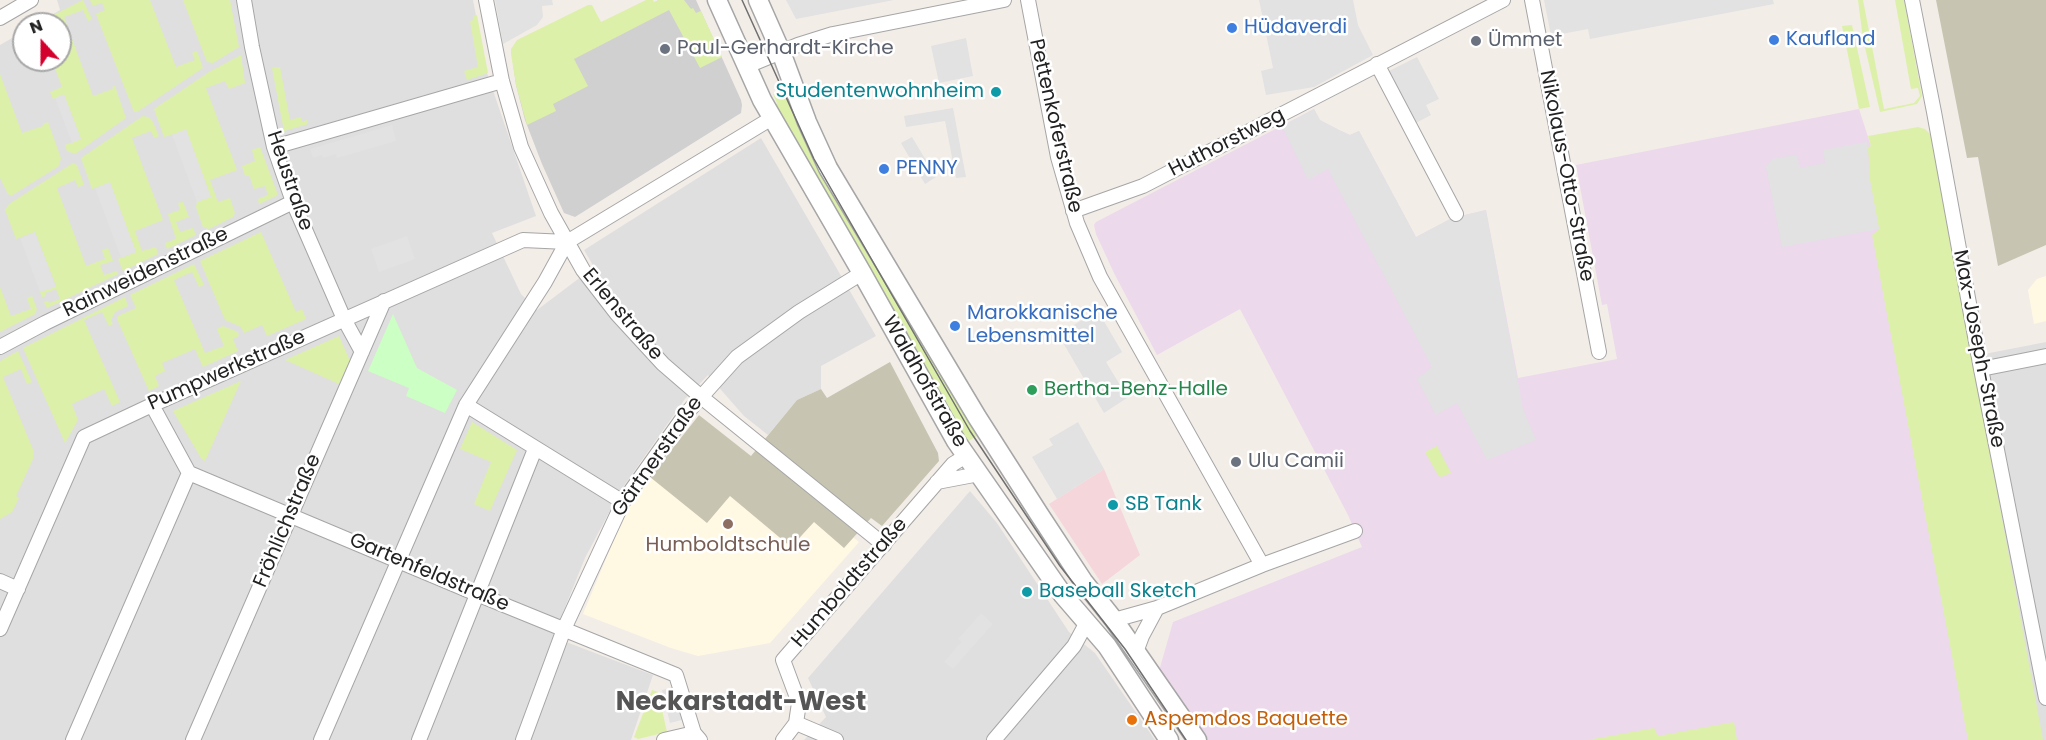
<!DOCTYPE html>
<meta charset="utf-8">
<style>
body{margin:0}
#map{position:relative;width:2046px;height:740px;overflow:hidden;background:#f3ede8;font-family:Poppins,sans-serif}
canvas{display:block}
.north{position:absolute;left:12px;top:12px;width:60px;height:60px;box-sizing:border-box;background:#fff;border:2px solid #a7a7a7;border-radius:50%;rotate:339deg;font-size:16px;font-weight:700;line-height:24px;text-align:center;color:#222}
.north::after{content:'';display:block;margin:auto;width:21px;height:27px;background:#d3002d;clip-path:polygon(50% 0,100% 100%,50% 72%,0 100%)}
</style>
<div id="map">
<canvas width="2046" height="740"></canvas>
<div class="north">N</div>
</div>
<script>
const g = document.querySelector('canvas').getContext('2d');
g.lineJoin = 'round';
function fillPath(path, color) {
  g.fillStyle = color;
  g.fill(path, 'evenodd');
}
function toPath(rows) {
  const path = new Path2D();
  for (const r of rows) {
    path.moveTo(r[0], r[1]);
    for (let i = 2; i < r.length; i += 2) path.lineTo(r[i], r[i + 1]);
  }
  return path;
}
function strokePath(path, color, width, dash) {
  g.strokeStyle = color;
  g.lineWidth = width;
  g.lineCap = dash ? 'butt' : 'round';
  g.setLineDash(dash || []);
  g.stroke(path);
}
function label(font, color, halo, rows, align = 'center') {
  g.font = font + ' Poppins,sans-serif';
  g.lineWidth = 5;
  g.setLineDash([]);
  g.textBaseline = 'middle';
  g.strokeStyle = halo;
  g.fillStyle = color;
  for (const [text, x, y, turn = 0] of rows) {
    g.save();
    g.translate(x, y);
    g.rotate((+turn || 0) * Math.PI / 180);
    g.textAlign = isNaN(turn) ? turn : align;
    if (halo) g.strokeText(text, 0, 0);
    g.fillText(text, 0, 0);
    g.restore();
  }
}
fillPath(toPath([
 [57,0,473,0,487,73,536,216,492,233,521,294,537,310,594,267,584,250,761,138,876,336,821,366,821,389,797,400,768,435,744,416,708,375,685,399,621,490,585,558,553,637,653,675,631,740,0,740,0,45,24,31,24,60,60,60,60,24,36,24,60,10],
 [2046,342,2046,740,2042,740,1964,358],
 [970,491,997,523,1069,632,1095,653,1155,740,804,740,826,717,808,678]
]), '#e0dfdf');
fillPath(toPath([
 [1104,469,1140,555,1102,584,1049,504]
]), '#f4d6db');
fillPath(toPath([
 [1314,109,1320,120,1339,130,1350,135,1359,131,1416,237,1452,218,1486,210,1518,378,1617,359,1607,304,1602,305,1576,165,1859,109,1871,146,1982,740,1206,740,1159,671,1173,622,1362,547,1348,515,1240,309,1157,355,1114,273,1096,234,1094,225,1096,222]
]), '#ecd9ec');
fillPath(toPath([
 [2046,276,2046,321,2034,324,2028,290,2037,279],
 [699,415,859,542,770,643,698,656,671,648,583,614,628,506]
]), '#fff9e4');
fillPath(toPath([
 [659,0,696,0,741,100,742,105,741,113,575,217,564,213,542,164,525,120,516,85,511,49,561,46]
]), '#d0d0d0');
fillPath(toPath([
 [1936,0,2046,0,2046,245,1998,266,1978,157,1967,158],
 [890,362,938,453,939,461,882,526,871,518,844,548,814,522,791,547,730,496,707,523,650,477,699,415,751,456,797,400,821,389,827,398]
]), '#c8c4b2');
fillPath(toPath([
 [83,0,92,19,88,21,83,10,64,17,93,96,113,89,112,87,115,86,126,118,75,154,67,151,65,145,81,139,64,95,53,99,50,92,62,87,53,63,41,68,38,60,60,60,60,24,36,24],
 [90,0,150,0,176,67,195,60,192,53,197,51,203,68,137,112,134,112,96,14,105,10,102,3,93,6],
 [183,0,230,0,239,47,213,63,207,62],
 [646,0,653,0,654,2,659,0,684,0,691,9,693,8,696,13,701,11,722,57,700,68,669,10,574,59,588,86,553,104,556,111,527,125,516,85,511,54,511,49,517,40,588,5,592,5,601,22],
 [1858,0,1863,0,1884,109,1914,103,1920,96,1918,88,1911,89,1895,0,1904,0,1922,96,1917,104,1880,112,1863,39],
 [477,15,488,73,467,80,464,71,478,67,470,21,474,20,473,16],
 [1852,25,1870,107,1859,109,1842,26],
 [241,55,245,83,229,89,225,81,206,88,237,170,210,180,218,202,230,198,235,213,233,217,209,229,203,227,196,207,197,202,211,197,186,130,164,137,154,109,209,72],
 [280,67,290,120,301,117,302,122,307,120,308,124,284,131,272,68],
 [0,74,22,133,43,126,43,124,48,122,61,158,59,166,11,196,8,194,0,178],
 [791,93,984,432,963,444,774,107,777,103,773,94],
 [143,116,148,117,152,120,159,136,154,138,151,131,132,138,163,220,135,231,142,251,156,247,158,254,123,271,118,259,136,252,110,183,92,189,81,158],
 [1918,127,1925,129,1931,135,2043,740,1968,740,1872,235,1879,229,1870,181,1868,147,1871,146,1868,136],
 [260,147,278,195,259,204,258,199,268,195,265,186,254,189,249,175,245,176,242,166,255,161,252,150],
 [73,163,77,165,84,185,78,187,75,180,57,188,86,266,105,259,102,250,108,248,113,261,100,265,104,275,117,271,118,274,47,308,44,302,48,301,49,303,60,299,56,289,45,293,46,296,42,297,40,292,56,286,35,232,16,239,5,210,9,204],
 [183,202,189,217,176,222,180,232,193,228,196,235,167,249,165,243,176,239,168,214,180,210,178,203],
 [261,232,296,312,302,309,306,319,267,336,262,325,244,333,241,327,225,320,200,261],
 [194,264,204,285,199,287,192,272,174,280,205,353,224,346,217,329,223,326,238,332,239,336,233,339,238,351,203,367,195,349,162,363,165,371,155,376,159,386,149,391,117,319,118,316,136,308,130,295],
 [0,287,11,316,31,309,27,298,32,296,37,309,35,314,0,332],
 [125,297,128,306,115,312,111,320,113,324,109,326,102,312,84,320,120,402,112,406,104,389,72,404,78,420,65,443,23,348],
 [339,336,350,361,339,384,285,360],
 [18,351,32,382,27,384,21,369,3,377,34,452,33,459,16,496,19,498,12,512,0,519,0,361],
 [241,381,205,461,201,458,173,411],
 [472,422,517,450,490,511,474,504,491,462,460,449],
 [1437,446,1451,473,1441,477,1438,475,1425,452],
 [652,690,658,692,667,732,638,739,634,737],
 [1734,722,1737,740,1588,740,1654,728,1658,736]
]), '#dcf0aa');
fillPath(toPath([
 [393,314,417,368,457,390,445,413,406,396,409,388,368,371]
]), '#cbffc3');
fillPath(toPath([
 [495,0,552,0,553,5,542,6,543,17,537,25,503,44],
 [786,0,894,0,796,19],
 [1259,0,1353,0,1358,25,1373,55,1314,87,1266,95,1261,71,1273,68],
 [1544,0,1773,0,1774,4,1590,39,1588,29,1551,36],
 [966,38,973,76,939,83,931,46],
 [1417,57,1439,99,1426,105,1431,115,1414,124,1387,72],
 [64,94,81,139,72,143,55,98],
 [953,108,966,177,956,178,945,121,906,127,904,116],
 [1314,109,1320,120,1339,130,1350,135,1359,131,1416,237,1452,218,1486,210,1523,409,1536,440,1487,460,1457,403,1436,415,1417,379,1432,367,1328,169,1308,180,1282,126],
 [392,125,396,141,337,158,336,154,323,158,322,155,313,158,310,149],
 [186,129,211,197,197,202,172,135],
 [912,137,936,177,925,184,901,143],
 [1867,142,1870,181,1879,229,1782,247,1766,167,1772,159,1797,155,1800,168,1825,163,1823,150],
 [110,182,136,252,121,258,95,188],
 [35,232,56,287,40,292,20,238],
 [407,236,415,259,379,272,371,249],
 [1098,311,1122,352,1106,362,1120,385,1123,385,1130,396,1104,413,1058,334],
 [1078,422,1104,469,1057,499,1032,457,1053,445,1049,439],
 [981,613,993,624,953,669,944,662,961,642,958,639],
 [674,687,682,720,670,723,662,690]
]), '#e2e2e2');
const minor = toPath([
 [244,0,252,47,274,147,293,202,344,319,362,352],
 [486,0,502,81,521,147,551,213,583,270,617,314,663,364,700,396,884,545],
 [1028,0,1058,157,1077,223,1100,277,1262,565],
 [1532,0,1599,352],
 [1912,0,1934,112,1981,369,2046,698],
 [0,18,31,0],
 [1377,64,1456,214],
 [747,66,798,45,833,34,1004,0],
 [274,147,502,81],
 [1073,211,1143,186,1503,0],
 [567,242,772,118],
 [0,347,45,323,293,202],
 [1981,369,2046,356],
 [152,405,189,473,477,594,676,675,694,733,700,740],
 [466,405,623,502],
 [937,482,979,474],
 [0,581,18,589],
 [1114,620,1157,608,1262,565,1355,531],
 [0,629,84,437,152,405,523,240,567,242],
 [1136,652,1142,636,1157,608],
 [796,723,836,740],
 [73,740,189,473],
 [193,740,384,301],
 [321,740,466,405,545,282,567,242],
 [419,740,535,449],
 [523,740,564,629,623,502,685,415,737,357,799,312,862,273],
 [664,740,694,733],
 [783,740,796,723,799,703,783,660,953,464,966,456],
 [994,740,1074,646,1087,622]
]);
const tertiary = toPath([
 [717,0,762,100,862,273,956,441,1063,595,1107,646,1169,740],
 [758,0,781,52,807,122,828,168,977,417,1039,514,1083,581,1114,620,1197,740]
]);
strokePath(minor, '#a6a6a6', 16);
strokePath(tertiary, '#a6a6a6', 21);
strokePath(minor, '#fff', 14);
strokePath(tertiary, '#fff', 18);
strokePath(toPath([
 [742,0,814,159,970,431,1060,566,1125,649,1186,740]
]), '#707070', 1.5);
for (const [x, y, r, color] of [
 [1232,28,6,"#3f7fe0"],
 [1774,40,6,"#3f7fe0"],
 [1476,41,6,"#6b7280"],
 [665,49,6,"#6b7280"],
 [996,92,6,"#0f9aa8"],
 [884,169,6,"#3f7fe0"],
 [955,326,6,"#3f7fe0"],
 [1032,390,6,"#2e9e5b"],
 [1236,462,6,"#6b7280"],
 [1113,505,6,"#0f9aa8"],
 [728,524,6,"#8d6e63"],
 [1027,592,6,"#0f9aa8"],
 [1132,720,6,"#e8710a"]
]) {
  const dot = new Path2D();
  dot.arc(x, y, r, 0, 2 * Math.PI);
  g.fillStyle = color;
  g.fill(dot);
  strokePath(dot, '#fff', 2);
}
label('20px', '#366cbe', '#fff', [
 ["Hüdaverdi",1244,28],
 ["Kaufland",1786,40],
 ["PENNY",896,169],
 ["Marokkanische",967,314],
 ["Lebensmittel",967,337]
], 'left');
label('20px', '#5b616d', '#fff', [
 ["Ümmet",1488,41],
 ["Paul-Gerhardt-Kirche",677,49],
 ["Ulu Camii",1248,462]
], 'left');
label('20px', '#0d838f', '#fff', [
 ["Studentenwohnheim",984,92,"right"],
 ["SB Tank",1125,505],
 ["Baseball Sketch",1039,592]
], 'left');
label('20px', '#222', '#fff', [
 ["Pettenkoferstraße",1055,126,77],
 ["Huthorstweg",1227,143,-27],
 ["Nikolaus-Otto-Straße",1566,176,79],
 ["Heustraße",289,181,71],
 ["Rainweidenstraße",146,273,-26],
 ["Erlenstraße",622,315,50],
 ["Max-Joseph-Straße",1978,349,79],
 ["Pumpwerkstraße",227,371,-24],
 ["Waldhofstraße",924,382,60],
 ["Gärtnerstraße",658,457,-55],
 ["Fröhlichstraße",288,521,-67],
 ["Gartenfeldstraße",429,573,23],
 ["Humboldtstraße",850,583,-49]
]);
label('20px', '#27864d', '#fff', [
 ["Bertha-Benz-Halle",1044,390]
], 'left');
label('20px', '#785e54', '#fff', [
 ["Humboldtschule",728,546]
]);
label('20px', '#c56008', '#fff', [
 ["Aspemdos Baquette",1144,720]
], 'left');
label('bold 26px', '#555', '#fff', [
 ["Neckarstadt-West",741,703]
]);
</script>
